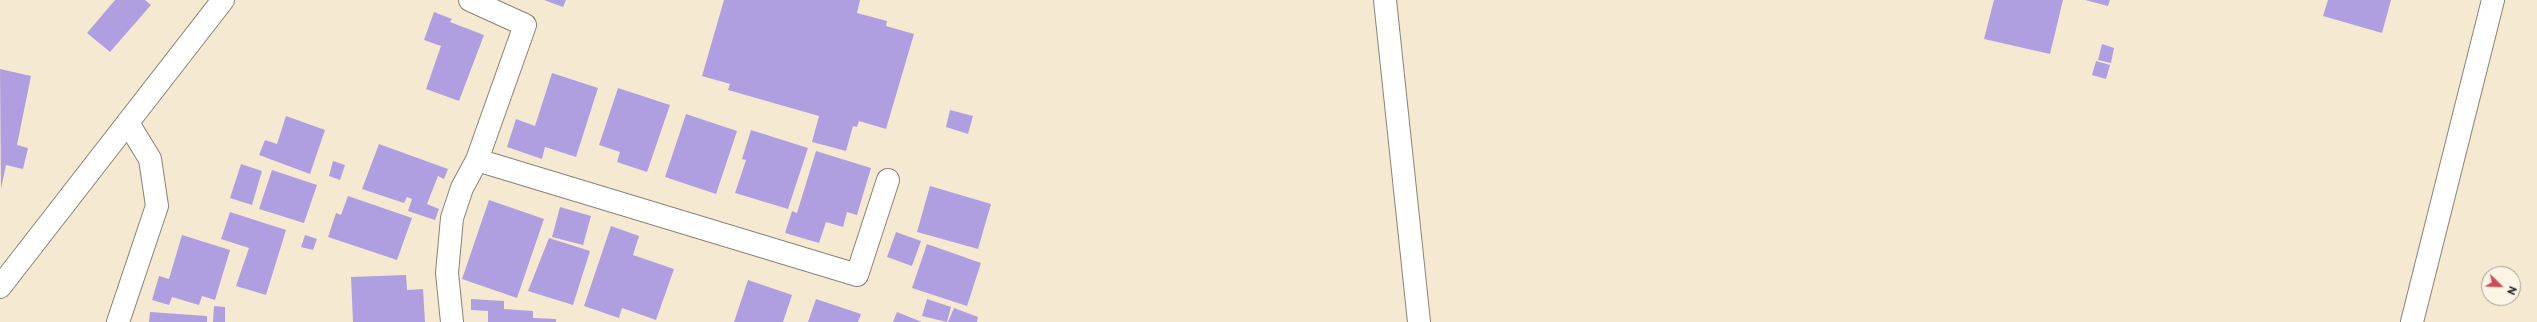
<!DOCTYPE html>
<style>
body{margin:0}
#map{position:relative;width:2537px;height:322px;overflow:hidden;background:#f5ead1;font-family:"Balsamiq Sans",sans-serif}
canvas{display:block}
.north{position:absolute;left:2481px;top:266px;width:40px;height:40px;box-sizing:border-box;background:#fcf5e5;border:1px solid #a29e95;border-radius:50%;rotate:113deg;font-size:11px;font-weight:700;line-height:16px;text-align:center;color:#1c1c1c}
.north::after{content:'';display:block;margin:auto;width:14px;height:18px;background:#d1495b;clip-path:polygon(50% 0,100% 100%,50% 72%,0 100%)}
</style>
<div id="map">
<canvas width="2537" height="322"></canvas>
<div class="north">N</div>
</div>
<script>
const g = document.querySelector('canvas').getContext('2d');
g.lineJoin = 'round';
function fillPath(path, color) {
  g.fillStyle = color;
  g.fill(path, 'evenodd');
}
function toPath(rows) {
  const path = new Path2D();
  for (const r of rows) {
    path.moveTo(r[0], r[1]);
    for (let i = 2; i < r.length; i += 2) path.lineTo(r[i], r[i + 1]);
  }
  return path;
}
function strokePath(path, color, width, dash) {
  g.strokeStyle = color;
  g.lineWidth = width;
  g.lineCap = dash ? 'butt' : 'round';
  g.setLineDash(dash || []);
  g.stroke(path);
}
fillPath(toPath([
 [115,0,145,0,151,5,110,52,87,33],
 [544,0,566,0,563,7],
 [724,0,860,0,857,13,887,21,886,26,914,34,886,129,859,121,857,127,853,126,846,151,812,142,819,116,728,90,730,84,702,76],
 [1994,0,2063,0,2050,54,1984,39],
 [2085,0,2110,0,2108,6],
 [2328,0,2391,0,2382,33,2323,16],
 [434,12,452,19,450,22,484,35,459,101,426,89,441,46,424,40],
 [2102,44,2114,48,2111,63,2098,60],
 [2096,61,2110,65,2106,79,2092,75],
 [0,69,31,76,17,145,28,148,23,169,6,165,1,189],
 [552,73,598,88,576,157,545,147,542,159,507,147,516,119,535,126],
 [618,88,670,105,647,172,617,162,620,152,599,145],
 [950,110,973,116,968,134,946,127],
 [686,114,737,131,716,194,665,177],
 [286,116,325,130,310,174,259,155,265,140,277,144],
 [751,130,808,148,788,209,735,193,746,160,742,159],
 [379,144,448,169,444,179,438,176,427,204,439,209,435,220,408,211,412,199,407,197,404,203,362,189],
 [816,151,871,168,857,215,847,212,843,227,826,222,819,243,785,233,792,211,797,213],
 [333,161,345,165,340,180,329,176],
 [241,164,262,171,252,205,230,198],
 [272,170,317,185,304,223,259,209],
 [930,186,991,204,978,249,917,232],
 [348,196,412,218,397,260,328,237,336,213,341,215],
 [489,200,544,219,517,298,462,279],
 [560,207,591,216,583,245,552,237],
 [230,212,286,230,266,295,236,286,249,248,221,239],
 [611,226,639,236,633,255,674,269,656,320,622,308,619,318,584,306],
 [896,232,921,241,912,266,887,257],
 [182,235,230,250,215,300,202,296,199,305,172,297,169,305,152,300,159,276,169,279],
 [305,235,317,239,313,250,301,247],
 [549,238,590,251,573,305,528,291],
 [927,244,981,263,967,306,912,288],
 [406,275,407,290,423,289,425,322,353,322,351,277],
 [748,280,792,295,783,322,734,322],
 [471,299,504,301,504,309,533,311,533,318,556,319,556,322,488,322,488,311,471,310],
 [816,299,861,314,858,322,808,322],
 [927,299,951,307,947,322,922,316],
 [214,306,225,307,225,322,213,322],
 [954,308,978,317,977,322,948,322],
 [150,312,207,316,207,322,149,322],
 [897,312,922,322,893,322]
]), '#b09fe0');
const minor = toPath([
 [1385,0,1419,322],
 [477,160,857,275,888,180],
 [118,322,157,206,150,159,128,123],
 [452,322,447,273,452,218,462,188,477,160,525,25,470,0],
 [2412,322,2493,0]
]);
const tertiary = toPath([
 [0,287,223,0]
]);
strokePath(minor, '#888376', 24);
strokePath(tertiary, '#888376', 24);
strokePath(minor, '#fff', 22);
strokePath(tertiary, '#fff', 22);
</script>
